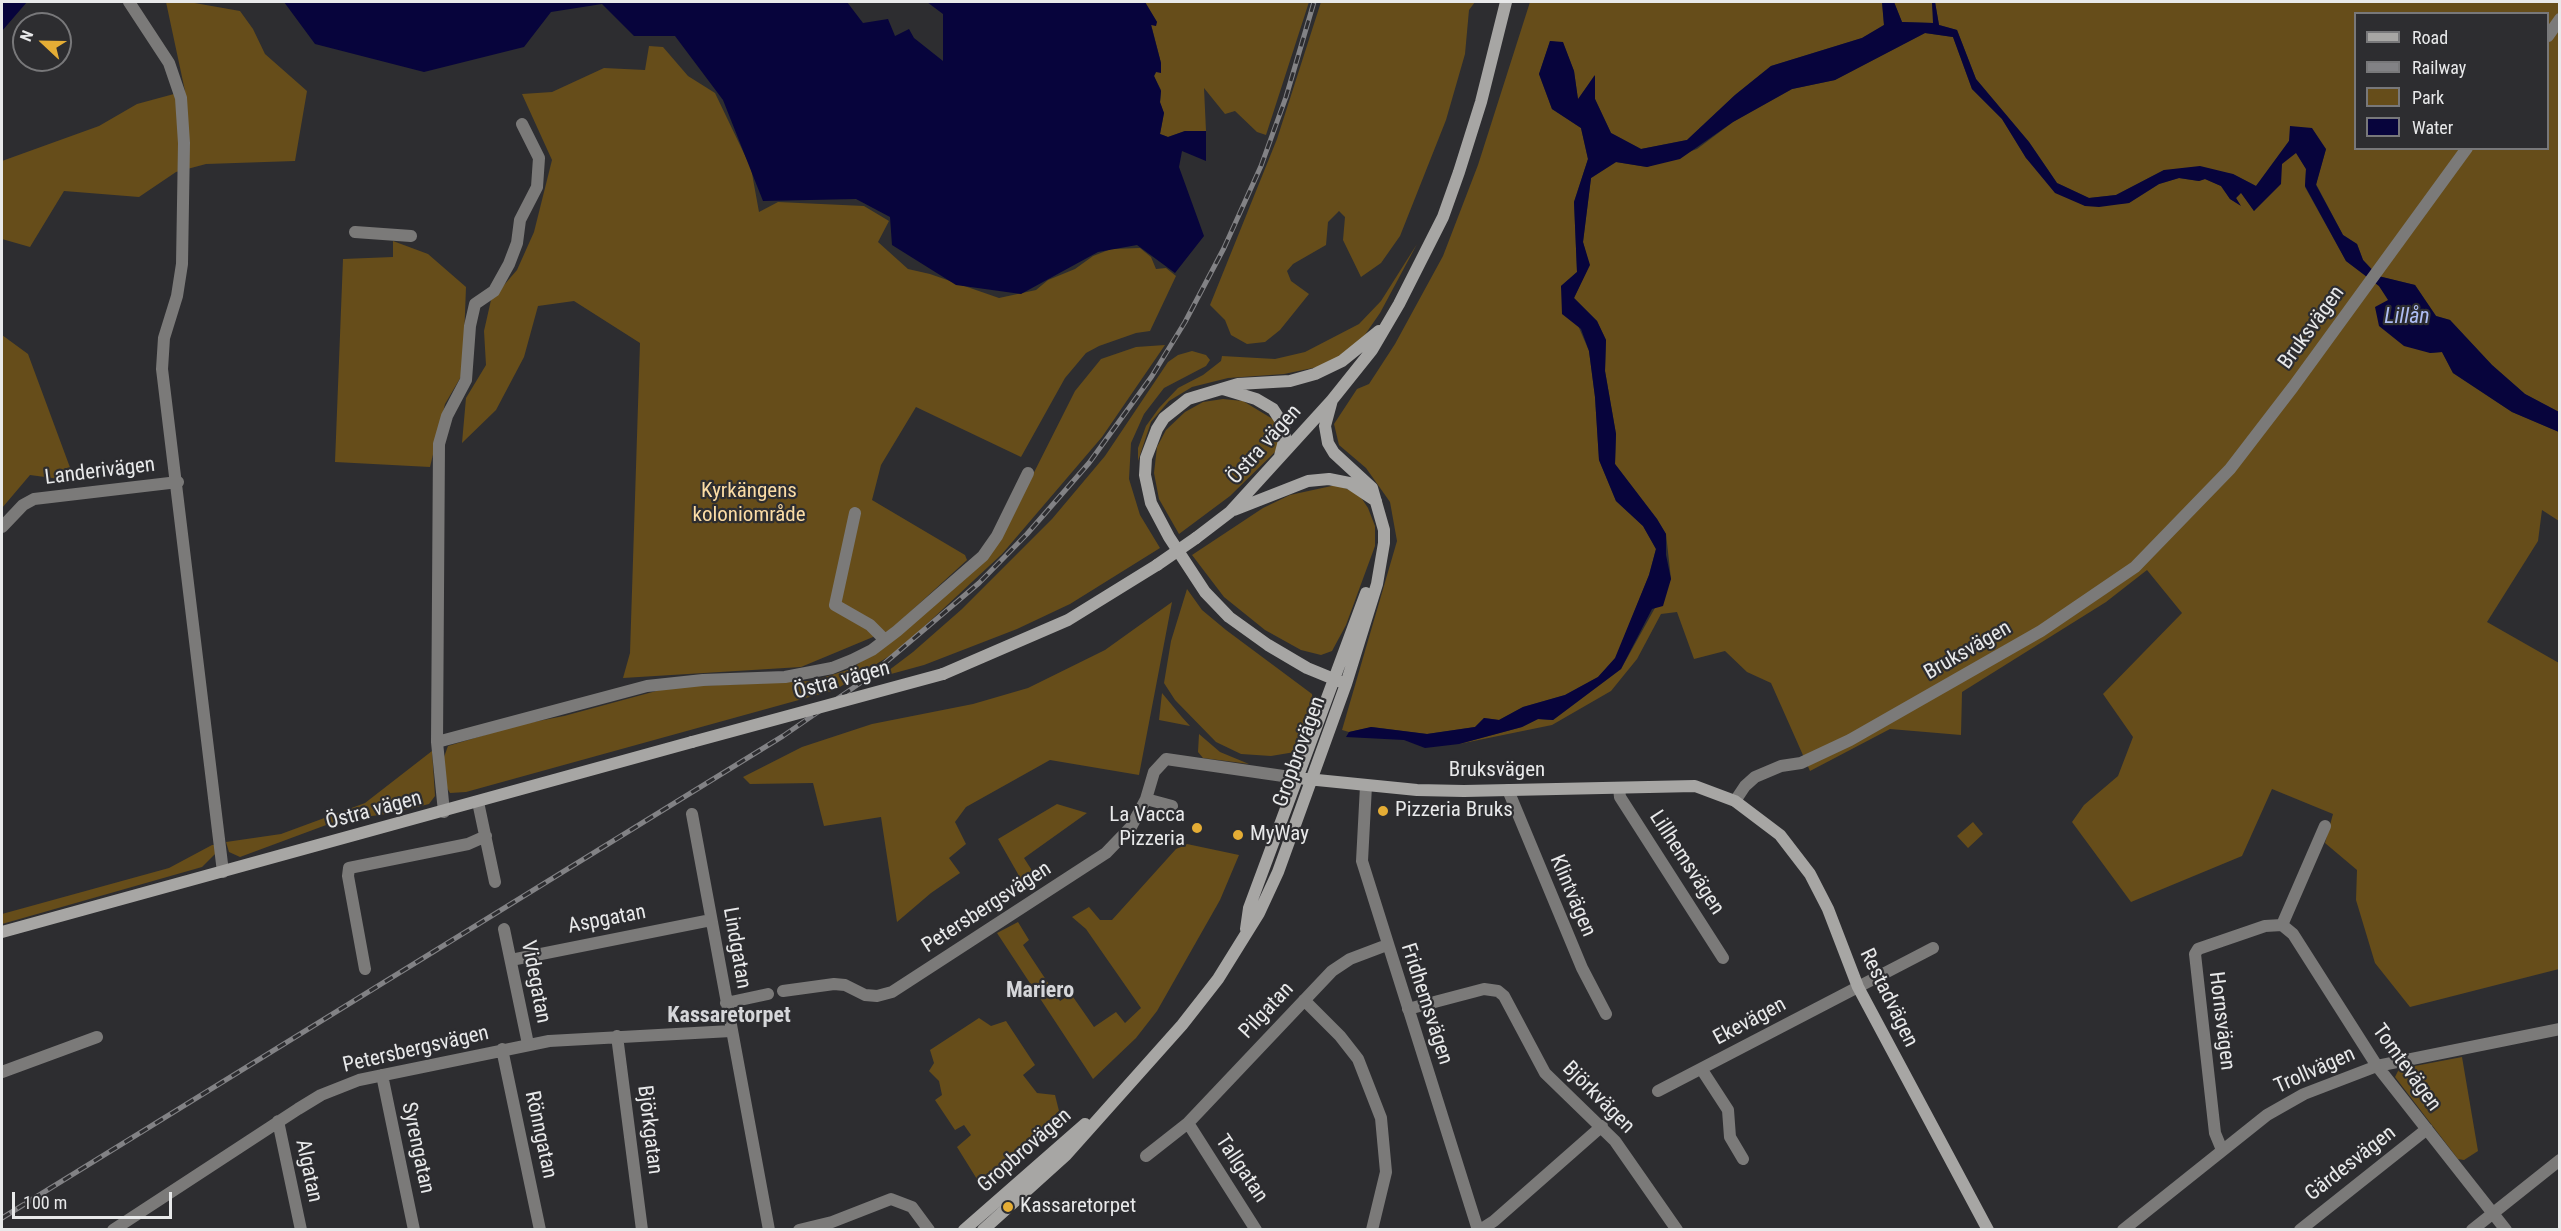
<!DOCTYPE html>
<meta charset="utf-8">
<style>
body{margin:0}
#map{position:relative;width:2561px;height:1231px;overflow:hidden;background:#2d2d30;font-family:"Roboto Condensed",sans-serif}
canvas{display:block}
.frame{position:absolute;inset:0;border:3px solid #e8e9ea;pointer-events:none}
.legend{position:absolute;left:2354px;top:12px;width:195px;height:138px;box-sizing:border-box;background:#2d2d30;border:2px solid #78787a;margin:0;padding:8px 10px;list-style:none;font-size:18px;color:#e8e9ea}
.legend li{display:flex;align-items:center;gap:12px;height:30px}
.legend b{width:30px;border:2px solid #78787a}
.north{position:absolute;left:12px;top:12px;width:60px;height:60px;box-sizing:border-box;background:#2d2d30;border:2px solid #78787a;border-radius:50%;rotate:292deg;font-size:16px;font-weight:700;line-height:24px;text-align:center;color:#e8e9ea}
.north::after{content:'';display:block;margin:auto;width:21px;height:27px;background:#e5ad35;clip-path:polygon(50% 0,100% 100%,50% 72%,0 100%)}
.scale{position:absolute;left:12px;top:1192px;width:160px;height:27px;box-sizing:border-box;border:3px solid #e8e9ea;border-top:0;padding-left:8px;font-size:18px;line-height:21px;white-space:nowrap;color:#e8e9ea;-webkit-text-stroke:4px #2d2d30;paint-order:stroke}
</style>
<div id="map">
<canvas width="2561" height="1231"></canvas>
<div class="frame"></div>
<ul class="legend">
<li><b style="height:8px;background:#a7a6a4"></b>Road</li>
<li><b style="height:8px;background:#828285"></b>Railway</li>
<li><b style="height:16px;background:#664d1a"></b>Park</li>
<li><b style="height:16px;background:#07043c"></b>Water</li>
</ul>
<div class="north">N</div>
<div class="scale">100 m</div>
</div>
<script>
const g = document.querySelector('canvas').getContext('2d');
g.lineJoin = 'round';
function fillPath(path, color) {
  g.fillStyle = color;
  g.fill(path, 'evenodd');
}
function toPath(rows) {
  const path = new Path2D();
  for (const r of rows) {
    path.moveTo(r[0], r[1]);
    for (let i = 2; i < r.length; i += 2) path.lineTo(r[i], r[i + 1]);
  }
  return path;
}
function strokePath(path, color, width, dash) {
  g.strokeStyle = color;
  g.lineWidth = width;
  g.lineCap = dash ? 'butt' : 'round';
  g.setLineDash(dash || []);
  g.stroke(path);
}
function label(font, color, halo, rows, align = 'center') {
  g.font = font + ' "Roboto Condensed",sans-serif';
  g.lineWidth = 4.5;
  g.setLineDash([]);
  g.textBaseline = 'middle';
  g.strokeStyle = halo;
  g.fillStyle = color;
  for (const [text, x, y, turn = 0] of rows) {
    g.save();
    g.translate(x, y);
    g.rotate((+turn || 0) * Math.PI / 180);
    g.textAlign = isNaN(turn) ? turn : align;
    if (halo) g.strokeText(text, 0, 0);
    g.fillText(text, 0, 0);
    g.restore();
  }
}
fillPath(toPath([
 [166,2,189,2,240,11,253,29,265,54,307,91,295,161,206,164,176,172,139,197,64,191,30,247,2,239,2,161,99,126,137,104,185,91],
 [1145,2,1309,2,1266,135,1257,132,1235,111,1225,114,1204,88,1206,131,1185,131,1168,137,1160,134,1164,113,1160,103,1161,90,1154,76,1161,63,1151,24,1157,22],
 [1321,2,1475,2,1469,10,1465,54,1446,120,1400,236,1381,263,1361,277,1343,240,1345,217,1339,211,1328,222,1326,245,1293,264,1287,271,1291,281,1309,294,1280,330,1265,342,1247,344,1231,335,1225,320,1210,305,1277,139],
 [1530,2,1882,2,1884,25,1862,38,1771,66,1735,95,1687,140,1641,149,1611,133,1595,99,1594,76,1578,100,1574,71,1563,43,1550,41,1539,74,1552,109,1581,128,1588,159,1574,202,1577,272,1561,286,1589,351,1595,397,1599,460,1616,501,1643,526,1656,549,1649,575,1616,658,1598,677,1565,695,1523,707,1499,720,1484,718,1475,727,1427,734,1372,727,1349,732,1342,730,1397,541,1390,502,1366,468,1339,445,1334,424,1357,389,1369,384,1395,344,1443,256,1478,165],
 [1894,2,1932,2,1934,23,1902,22],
 [1935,2,2559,2,2559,412,2525,394,2492,365,2450,320,2436,316,2415,285,2378,276,2363,260,2357,244,2343,235,2316,184,2326,149,2289,141,2256,186,2233,174,2164,170,2116,195,2089,198,2057,183,2029,142,1976,79,1957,30,1939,25],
 [2356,14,2548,14,2548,148,2356,148],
 [1925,33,1953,37,1972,89,2002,119,2026,158,2085,206,2129,203,2159,184,2179,178,2199,181,2205,179,2221,186,2230,199,2240,205,2236,198,2241,192,2254,211,2282,163,2296,152,2306,169,2305,187,2346,261,2379,286,2430,353,2442,352,2453,373,2512,412,2559,432,2559,521,2542,510,2538,541,2487,622,2559,663,2559,969,2410,1007,2375,963,2356,900,2357,870,2325,843,2333,814,2272,789,2242,856,2131,902,2072,822,2084,805,2118,776,2133,737,2103,694,2182,613,2147,570,2106,602,1962,692,1961,735,1890,729,1810,771,1771,683,1747,672,1725,651,1694,659,1677,612,1661,614,1637,659,1611,691,1552,725,1459,744,1522,727,1538,719,1553,720,1621,669,1671,579,1666,534,1657,519,1615,464,1616,434,1605,371,1606,340,1597,321,1574,298,1589,265,1583,242,1591,178,1616,162,1647,167,1697,149,1733,122,1792,89,1835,80],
 [649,46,663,47,688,76,715,93,751,168,759,212,778,202,864,206,889,221,878,242,908,269,930,274,999,298,1036,290,1048,280,1075,269,1093,256,1111,249,1140,248,1151,257,1156,269,1166,268,1176,276,1150,331,1136,333,1099,346,1086,353,1065,378,1021,457,916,407,881,465,872,500,965,555,967,560,887,633,877,627,873,637,801,667,623,678,630,653,640,343,574,301,538,306,524,357,496,410,462,443,466,398,486,365,484,331,491,300,517,270,534,232,552,160,522,94,552,92,604,68,645,70],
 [393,241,428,254,466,287,464,340,466,368,445,404,430,467,335,462,343,259,393,257],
 [1417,244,1380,313,1362,339,1327,365,1284,374,1228,378,1192,387,1169,401,1151,422,1138,461,1138,448,1146,426,1159,408,1178,388,1203,375,1221,361,1222,356,1275,359,1305,352,1359,324,1381,301],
 [2,335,28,354,75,481,30,475,2,508],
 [1165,345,1102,437,1002,554,899,650,835,690,466,792,450,793,443,781,444,757,448,746,518,725,564,716,671,687,812,681,851,669,911,625,999,542,1075,391,1101,359,1136,347],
 [1192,351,1206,355,1210,360,1206,366,1164,388,1144,414,1131,443,1129,479,1140,515,1160,548,1070,604,1017,629,924,665,880,677,913,652,962,609,1052,519,1105,456,1168,362,1178,355],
 [1223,399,1243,401,1276,421,1281,434,1277,450,1230,496,1179,534,1159,499,1154,473,1157,447,1166,430,1185,412,1203,402],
 [1336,485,1358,493,1368,508,1375,526,1375,546,1346,625,1332,651,1321,655,1301,650,1265,630,1224,597,1192,555,1263,508,1290,495],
 [1187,589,1202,610,1226,630,1312,694,1314,710,1306,734,1295,752,1271,756,1241,754,1216,742,1175,700,1164,683,1171,641],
 [1172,602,1139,775,1050,760,966,807,955,822,966,844,949,858,960,873,931,893,897,922,881,817,824,826,813,783,750,784,743,777,802,747,872,724,973,704,1028,688,1105,650],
 [1162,693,1181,716,1190,726,1159,720],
 [1199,734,1220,752,1249,764,1203,758,1198,752],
 [432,751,435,796,429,804,393,813,337,821,240,857,229,852,226,842,281,834,365,803],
 [1057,804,1087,813,1024,858,1033,872,1022,881,998,839],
 [1973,822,1983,834,1968,848,1957,836],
 [1187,844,1239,855,1220,900,1157,1011,1136,1038,1093,1079,997,933,1018,922,1029,940,1023,945,1060,1001,1071,994,1094,1027,1116,1012,1125,1023,1141,1008,1086,929,1072,917,1089,907,1100,920,1112,920,1176,849],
 [212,845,216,845,217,852,202,867,2,924,2,914,169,868],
 [979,1018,991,1026,1006,1021,1035,1065,1023,1075,1037,1093,1055,1095,1059,1111,980,1184,957,1147,971,1135,964,1125,955,1130,935,1100,942,1095,939,1081,929,1071,934,1063,930,1050],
 [2462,1057,2478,1151,2464,1160,2458,1159,2395,1077,2399,1069]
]), '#664d1a');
fillPath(toPath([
 [2,2,27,2,2,31],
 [284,2,847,2,863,23,888,19,895,36,909,29,914,38,943,61,943,14,927,2,1145,2,1157,22,1156,26,1151,25,1161,63,1161,73,1156,72,1154,76,1161,91,1160,102,1164,113,1160,134,1168,137,1185,131,1206,131,1206,161,1182,151,1179,167,1204,236,1175,273,1137,245,1098,252,1021,294,956,285,892,245,890,217,856,199,763,201,723,100,675,36,634,36,602,4,551,12,524,47,424,72,315,44],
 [1882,2,1894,2,1902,22,1933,23,1932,2,1935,2,1939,25,1957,30,1976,79,2029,142,2057,183,2089,198,2116,195,2164,170,2200,166,2233,174,2256,186,2289,141,2290,126,2312,128,2326,149,2316,185,2343,235,2357,244,2363,260,2378,276,2415,285,2436,316,2450,320,2492,365,2525,394,2559,412,2559,432,2512,412,2453,373,2442,352,2430,353,2404,346,2379,326,2375,307,2388,300,2379,286,2346,261,2305,186,2306,169,2296,153,2282,164,2281,184,2254,211,2241,193,2236,198,2241,206,2230,199,2221,186,2205,179,2199,181,2179,178,2159,184,2129,203,2099,207,2085,206,2055,193,2026,158,2002,119,1972,89,1953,37,1925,33,1835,80,1792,89,1733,122,1680,159,1647,167,1616,162,1591,178,1583,242,1590,265,1574,298,1597,321,1606,340,1605,371,1616,434,1615,464,1657,519,1666,534,1666,555,1671,579,1663,606,1652,609,1621,669,1553,720,1538,719,1522,727,1459,744,1425,748,1404,740,1346,737,1349,732,1371,727,1427,734,1475,727,1484,718,1499,720,1523,707,1565,695,1598,677,1615,658,1649,575,1656,549,1643,526,1616,501,1599,460,1595,397,1589,351,1581,329,1562,314,1561,286,1577,272,1574,202,1588,159,1581,128,1552,109,1539,74,1550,41,1563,42,1574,71,1578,99,1595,75,1595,99,1611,133,1641,149,1687,140,1735,95,1771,66,1862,38,1884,25]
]), '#07043c');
strokePath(toPath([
 [129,2,169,63,181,98,184,143,182,264,177,296,164,338,162,369,223,872],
 [2548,36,2560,19],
 [355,232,411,236],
 [855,513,835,605,870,625,885,640],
 [2,527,23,505,34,499,178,482],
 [437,742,647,686,703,680,785,677,832,668,852,660,872,650,897,631,983,556,997,536,1028,473],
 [1366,786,1362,861,1478,1230],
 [1619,788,1620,797,1723,958],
 [1508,790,1582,968,1606,1014],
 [1146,799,1172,806],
 [1735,801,1745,786,1755,777,1781,766,1801,763,1850,740,2041,631,2135,567,2230,469,2293,387,2467,148],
 [478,802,495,882],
 [444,812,437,742,439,444,447,416,466,380,470,326,475,304,494,291,509,264,517,243,520,220,537,187,539,158,522,124],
 [692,814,769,1230],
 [2282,925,2293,934,2377,1066,2506,1230],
 [2282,925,2325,826],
 [504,929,528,1044],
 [511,960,711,920],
 [365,969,348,876,349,868,468,844,486,836],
 [783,991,834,984,845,985,865,995,877,996,892,992,1106,853,1131,827,1146,799,1154,772,1166,759,1297,778],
 [1304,1000,1340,1036,1358,1059,1381,1118,1386,1172,1372,1230],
 [726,1003,768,994],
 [1408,1009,1484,989,1498,991,1504,996,1545,1073,1615,1141,1677,1230],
 [617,1036,642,1230],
 [502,1049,540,1230],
 [1702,1070,1728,1110,1730,1137,1743,1159],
 [2,1072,97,1037],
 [382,1075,414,1230],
 [1658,1091,1933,948],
 [278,1121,301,1230],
 [2222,1150,2215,1133,2195,954,2198,949,2265,926,2282,925],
 [1146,1156,1188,1123],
 [113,1230,298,1109,321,1095,359,1080,549,1041,731,1031],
 [799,1230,832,1222,891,1199,912,1207,929,1230],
 [1256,1230,1188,1123,1332,971,1350,959,1387,945],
 [1480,1230,1494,1221,1602,1126],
 [2123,1230,2267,1115,2304,1094,2377,1066,2560,1029],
 [2300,1230,2427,1129],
 [2472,1230,2560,1160]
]), '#7b7a79', 12);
strokePath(toPath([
 [1223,389,1256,399,1273,409,1284,426,1285,437,1280,456],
 [1234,510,1308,481,1329,479,1349,483,1376,501],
 [1196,538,1230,512,1332,400,1372,350,1399,304,1443,217,1459,172,1481,102,1506,2],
 [943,674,1068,620,1157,565],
 [1346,684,1307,668,1268,645,1229,617,1205,592,1169,537,1151,503,1145,475,1146,458,1157,429,1164,418,1188,399,1238,384,1290,381,1315,374,1342,361,1379,331],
 [1297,778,1417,790,1464,791,1695,786,1735,801,1780,835,1810,874,1828,909,1858,987,1988,1230],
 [1246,929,1249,908,1366,593],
 [2,932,692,742],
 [964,1230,1085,1124],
 [983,1230,1066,1155,1182,1025,1218,979,1259,913,1278,872,1346,684,1377,584,1384,543,1384,530,1372,488,1334,453,1328,443,1325,426,1332,400]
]), '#a7a6a4', 12);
const rail = toPath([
 [2,1218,783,736,866,679,979,583,1027,534,1089,463,1152,376,1185,322,1224,248,1261,166,1286,97,1314,2]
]);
strokePath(rail, '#828285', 5);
strokePath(rail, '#2d2d30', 3, [9]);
strokePath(toPath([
 [1157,565,1196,538],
 [692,742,943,674]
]), '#a7a6a4', 12);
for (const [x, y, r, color] of [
 [1383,811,6,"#e5ad35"],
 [1197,828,6,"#e5ad35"],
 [1238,835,6,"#e5ad35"],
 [1008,1207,6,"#e5ad35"]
]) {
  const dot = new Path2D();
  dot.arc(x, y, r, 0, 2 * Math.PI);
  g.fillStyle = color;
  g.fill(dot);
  strokePath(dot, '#2d2d30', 2);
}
label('21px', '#e8e9ea', '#2d2d30', [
 ["Bruksvägen",2312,328,-54],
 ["Östra vägen",1265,445,-48],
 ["Landerivägen",100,472,-7],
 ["Bruksvägen",1968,651,-30],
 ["Östra vägen",842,681,-15],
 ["Gropbrovägen",1300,752,-70],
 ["Bruksvägen",1497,771],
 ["Östra vägen",374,811,-15],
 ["Lillhemsvägen",1686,863,57],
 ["Klintvägen",1572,896,67],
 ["Petersbergsvägen",987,908,-33],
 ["Aspgatan",607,920,-11],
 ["Lindgatan",736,948,80],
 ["Videgatan",535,982,79],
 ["Restadvägen",1888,998,64],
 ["Fridhemsvägen",1426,1004,72],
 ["Pilgatan",1267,1011,-47],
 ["Hornsvägen",2221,1021,83],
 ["Ekevägen",1750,1022,-28],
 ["Petersbergsvägen",416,1050,-13],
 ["Tomtevägen",2406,1068,54],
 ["Trollvägen",2315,1071,-24],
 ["Björkvägen",1598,1098,45],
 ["Björkgatan",649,1130,83],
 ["Rönngatan",540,1135,78],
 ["Syrengatan",417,1148,78],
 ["Gropbrovägen",1025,1151,-41],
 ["Gärdesvägen",2351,1164,-38],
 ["Tallgatan",1241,1169,56],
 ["Algatan",308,1171,78]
]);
label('21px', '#fbdca5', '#2d2d30', [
 ["Kyrkängens",749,492],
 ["koloniområde",749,516]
]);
label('21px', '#e8e9ea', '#2d2d30', [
 ["Pizzeria Bruks",1395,811],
 ["La Vacca",1185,816,"right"],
 ["Pizzeria",1185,840,"right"],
 ["MyWay",1250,835],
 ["Kassaretorpet",1020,1207]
], 'left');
label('italic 22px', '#afbef4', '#2d2d30', [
 ["Lillån",2407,317]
]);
label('bold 22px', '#d5d6d9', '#2d2d30', [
 ["Mariero",1040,991],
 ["Kassaretorpet",729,1016]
]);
</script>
